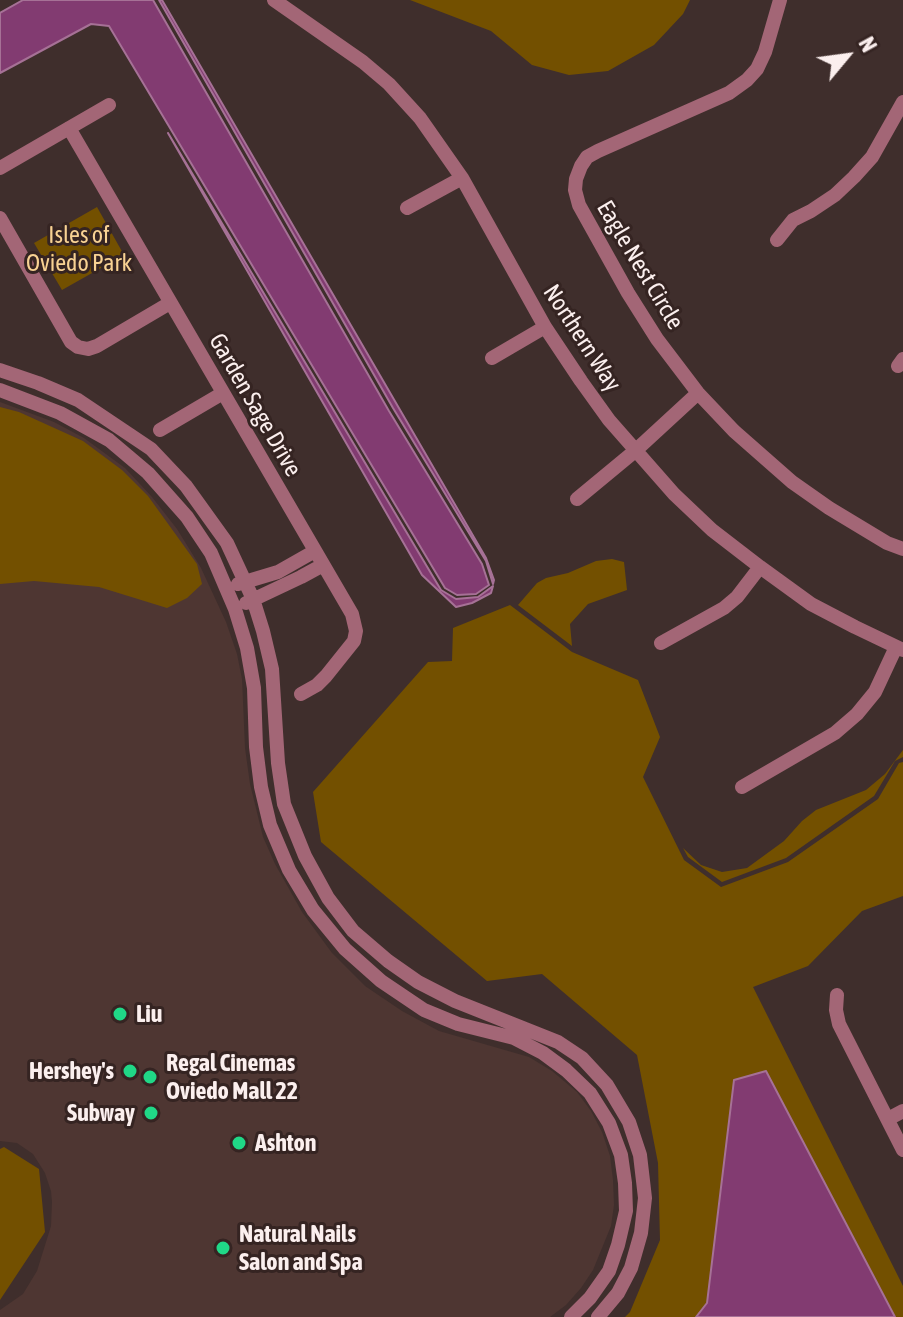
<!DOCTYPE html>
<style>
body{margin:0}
#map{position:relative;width:903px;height:1317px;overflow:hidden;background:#3f2e2c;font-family:"Asap Condensed",sans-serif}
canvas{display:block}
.north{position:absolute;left:807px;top:16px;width:80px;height:80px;-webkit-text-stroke:6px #352422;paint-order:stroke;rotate:61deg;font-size:22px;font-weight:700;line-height:32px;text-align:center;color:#fbefee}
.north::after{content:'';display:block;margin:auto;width:28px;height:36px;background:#fbefee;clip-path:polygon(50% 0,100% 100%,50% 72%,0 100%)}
</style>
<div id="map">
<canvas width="903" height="1317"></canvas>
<div class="north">N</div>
</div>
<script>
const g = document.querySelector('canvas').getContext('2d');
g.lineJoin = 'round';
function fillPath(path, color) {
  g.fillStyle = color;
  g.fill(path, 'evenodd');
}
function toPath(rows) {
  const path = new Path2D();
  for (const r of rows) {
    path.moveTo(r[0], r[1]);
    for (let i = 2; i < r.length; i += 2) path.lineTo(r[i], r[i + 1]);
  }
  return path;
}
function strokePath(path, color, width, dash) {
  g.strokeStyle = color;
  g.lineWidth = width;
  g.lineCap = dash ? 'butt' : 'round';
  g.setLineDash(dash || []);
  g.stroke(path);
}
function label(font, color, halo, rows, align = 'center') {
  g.font = font + ' "Asap Condensed",sans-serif';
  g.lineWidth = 6;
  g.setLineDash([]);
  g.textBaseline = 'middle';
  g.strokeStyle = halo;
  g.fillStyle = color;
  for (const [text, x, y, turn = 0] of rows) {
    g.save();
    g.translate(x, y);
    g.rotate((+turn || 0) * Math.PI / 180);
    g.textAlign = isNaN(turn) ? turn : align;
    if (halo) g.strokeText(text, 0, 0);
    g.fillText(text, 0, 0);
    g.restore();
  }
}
fillPath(toPath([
 [0,402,54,422,84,438,125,468,152,497,177,529,201,568,226,622,237,654,242,679,245,748,250,784,263,837,275,864,302,912,332,953,365,986,402,1011,439,1031,529,1057,552,1071,577,1092,591,1111,602,1132,610,1156,613,1180,614,1205,611,1226,593,1270,581,1288,566,1305,550,1317,0,1317,0,1310,23,1294,37,1271,51,1226,52,1202,51,1191,45,1173,33,1154,17,1143,0,1141]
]), '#4e3632');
fillPath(toPath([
 [410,0,690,0,683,14,654,45,608,71,569,75,532,65,491,31],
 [97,207,124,255,62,290,34,243],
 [0,407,19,412,83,441,122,470,148,496,197,564,202,584,187,598,167,608,99,587,34,581,0,584],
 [612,559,624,562,627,590,588,604,570,624,572,646,518,605,537,583,546,578,568,573,596,561],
 [510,605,572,652,638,680,660,737,643,777,684,860,721,887,788,862,878,799,899,763,903,762,903,896,862,911,808,966,753,987,903,1286,903,1317,625,1317,630,1312,660,1240,658,1163,637,1055,542,974,487,981,321,842,313,792,428,662,452,661,453,628],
 [903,750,903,757,895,761,874,796,786,858,722,882,688,857,683,848,701,865,722,872,747,868,784,841,802,821,816,810,866,790,885,774],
 [4,1147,39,1169,45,1232,0,1300,0,1149]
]), '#735000');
const water = toPath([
 [23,0,153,0,389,411,482,564,489,585,476,594,457,595,445,588,109,26,91,24,0,73,0,13,23,0],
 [159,0,162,0,486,558,494,580,493,584,486,561,393,408,159,0],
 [168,133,441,590,456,599,478,597,493,586,491,593,472,603,456,607,422,575,168,133],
 [766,1071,895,1317,696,1317,707,1303,734,1080,766,1071]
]);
fillPath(water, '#823b71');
strokePath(water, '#a67196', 2);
strokePath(toPath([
 [274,0,363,62,389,84,420,118,462,178,545,327,581,381,609,420,674,494,712,530,760,567,811,604,855,627,903,650],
 [780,0,765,52,757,69,747,80,729,93,598,151,587,157,581,166,576,179,575,190,579,205,628,293,657,339,698,393,734,431,792,482,829,508,887,543,903,549],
 [69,128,352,614,356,631,354,641,326,676,317,685,301,694],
 [0,168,109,105],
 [407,208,462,178],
 [0,218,71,342,78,347,88,349,97,346,170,303],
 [777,240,793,220,811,211,835,195,854,177,872,157,903,102],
 [492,358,545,327],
 [898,366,903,359],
 [0,370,38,383,78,400,151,449,186,486,227,543,253,599,263,631,272,669,278,763,284,804,305,856,328,898,353,931,388,961,418,982,455,1001,558,1042,582,1058,607,1085,629,1122,640,1155,645,1198,641,1233,631,1268,618,1293,598,1317],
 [0,390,60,413,109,440,148,473,187,517,211,553,235,609,247,648,254,688,256,747,261,787,270,825,289,870,313,910,345,949,381,981,424,1010,458,1024,514,1038,543,1053,566,1070,590,1093,609,1123,621,1155,625,1183,626,1211,618,1245,609,1271,590,1298,571,1317],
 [160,430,223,393],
 [577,499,635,451,698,393],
 [238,584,278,572,315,551],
 [246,603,301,577,323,565],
 [661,643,724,608,737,597,760,567],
 [742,787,835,733,857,714,875,692,896,647],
 [837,995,836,1010,839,1024,903,1150],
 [888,1119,903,1111]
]), '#a36676', 14);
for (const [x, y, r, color] of [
 [120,1014,8,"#20d887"],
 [130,1071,8,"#20d887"],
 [150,1077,8,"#20d887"],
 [151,1113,8,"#20d887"],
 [239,1143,8,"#20d887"],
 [223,1248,8,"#20d887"]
]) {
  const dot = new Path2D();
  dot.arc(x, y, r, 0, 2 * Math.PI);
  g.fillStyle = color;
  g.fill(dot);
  strokePath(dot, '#352422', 3);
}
label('24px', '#f8d293', '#352422', [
 ["Isles of",79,235],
 ["Oviedo Park",79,263]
]);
label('24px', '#fbefee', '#352422', [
 ["Eagle Nest Circle",640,265,59],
 ["Northern Way",582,338,57],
 ["Garden Sage Drive",255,405,60]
]);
label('bold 24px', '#fbefee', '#352422', [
 ["Liu",136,1014],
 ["Regal Cinemas",166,1063],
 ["Oviedo Mall 22",166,1091],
 ["Hershey's",114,1071,"right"],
 ["Subway",135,1113,"right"],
 ["Ashton",255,1143],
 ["Natural Nails",239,1234],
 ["Salon and Spa",239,1262]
], 'left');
</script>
